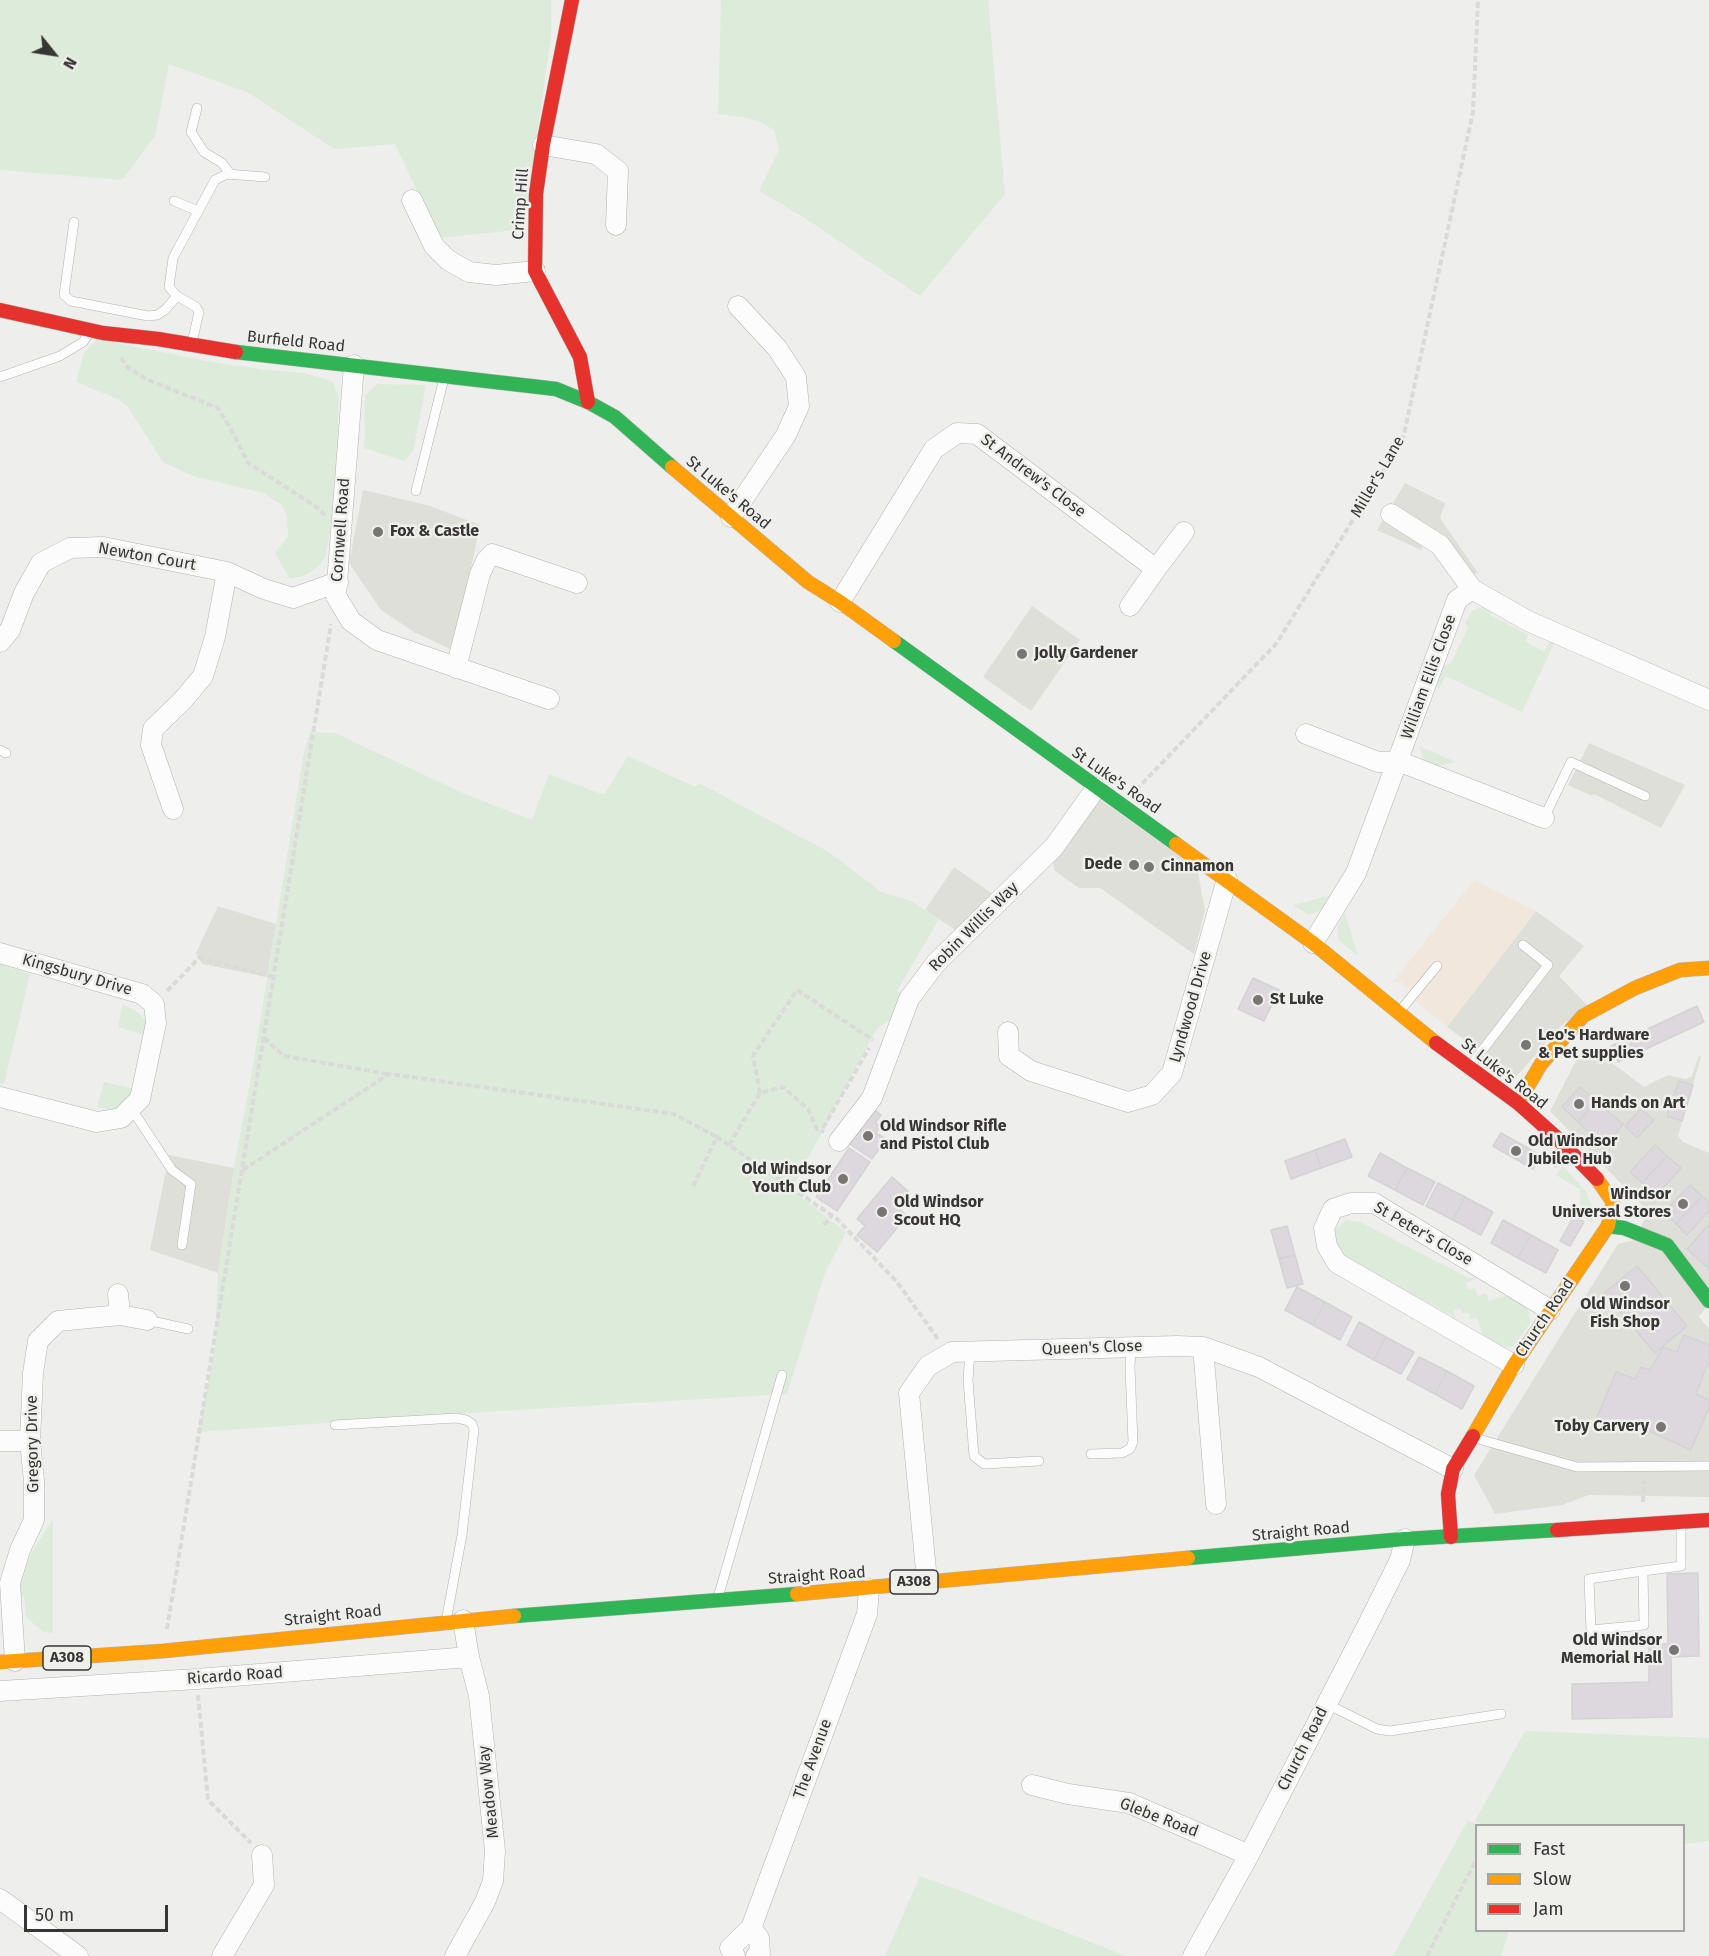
<!DOCTYPE html>
<style>
body{margin:0}
#map{position:relative;width:1709px;height:1956px;overflow:hidden;background:#eeeeec;font-family:"Fira Sans",sans-serif}
canvas{display:block}
.legend{position:absolute;left:1475px;top:1824px;width:210px;height:108px;box-sizing:border-box;background:#efefeb;border:2px solid #a5a5a2;margin:0;padding:8px 10px;list-style:none;font-size:18px;color:#373635}
.legend li{display:flex;align-items:center;gap:12px;height:30px}
.legend b{width:30px;border:2px solid #a5a5a2}
.north{position:absolute;left:24px;top:24px;width:60px;height:60px;-webkit-text-stroke:4px #efefeb;paint-order:stroke;rotate:120deg;font-size:16px;font-weight:700;line-height:24px;text-align:center;color:#373635}
.north::after{content:'';display:block;margin:auto;width:21px;height:27px;background:#373635;clip-path:polygon(50% 0,100% 100%,50% 72%,0 100%)}
.scale{position:absolute;left:24px;top:1905px;width:144px;height:27px;box-sizing:border-box;border:3px solid #373635;border-top:0;padding-left:8px;font-size:18px;line-height:21px;white-space:nowrap;color:#373635;-webkit-text-stroke:4px #efefeb;paint-order:stroke}
</style>
<div id="map">
<canvas width="1709" height="1956"></canvas>
<ul class="legend">
<li><b style="height:8px;background:#30b455"></b>Fast</li>
<li><b style="height:8px;background:#ff9f0a"></b>Slow</li>
<li><b style="height:8px;background:#e5322d"></b>Jam</li>
</ul>
<div class="north">N</div>
<div class="scale">50 m</div>
</div>
<script>
const g = document.querySelector('canvas').getContext('2d');
g.lineJoin = 'round';
function fillPath(path, color) {
  g.fillStyle = color;
  g.fill(path, 'evenodd');
}
function toPath(rows) {
  const path = new Path2D();
  for (const r of rows) {
    path.moveTo(r[0], r[1]);
    for (let i = 2; i < r.length; i += 2) path.lineTo(r[i], r[i + 1]);
  }
  return path;
}
function strokePath(path, color, width, dash) {
  g.strokeStyle = color;
  g.lineWidth = width;
  g.lineCap = dash ? 'butt' : 'round';
  g.setLineDash(dash || []);
  g.stroke(path);
}
function label(font, color, halo, rows, align = 'center') {
  g.font = font + ' "Fira Sans",sans-serif';
  g.lineWidth = 5;
  g.setLineDash([]);
  g.textBaseline = 'middle';
  g.strokeStyle = halo;
  g.fillStyle = color;
  for (const [text, x, y, turn = 0] of rows) {
    g.save();
    g.translate(x, y);
    g.rotate((+turn || 0) * Math.PI / 180);
    g.textAlign = isNaN(turn) ? turn : align;
    if (halo) g.strokeText(text, 0, 0);
    g.fillText(text, 0, 0);
    g.restore();
  }
}
fillPath(toPath([
 [1405,483,1445,503,1440,518,1478,573,1458,577,1428,538,1421,550,1377,530],
 [363,490,427,505,480,525,457,637,450,649,414,632,381,610,349,563],
 [1032,606,1080,640,1031,711,983,677],
 [1589,743,1685,785,1661,828,1594,794,1592,796,1568,785],
 [1099,799,1197,868,1205,910,1194,954,1100,888,1079,888,1055,871,1052,859],
 [954,867,997,897,960,933,925,910],
 [218,906,276,924,267,977,202,964,196,953],
 [1536,911,1584,946,1559,976,1588,1006,1561,1026,1516,1077,1447,1027],
 [1590,1046,1644,1087,1668,1075,1686,1079,1692,1076,1699,1055,1701,1057,1678,1136,1683,1142,1709,1153,1709,1303,1699,1317,1709,1329,1709,1497,1589,1495,1562,1505,1495,1514,1474,1475,1618,1244,1635,1240,1648,1211,1550,1111,1578,1057],
 [169,1155,234,1168,218,1273,150,1250]
]), '#dfdfd9');
fillPath(toPath([
 [1474,880,1536,911,1447,1027,1410,997,1409,988,1401,982,1392,983]
]), '#f1e7dd');
fillPath(toPath([
 [0,0,551,0,551,36,525,218,517,230,439,238,395,144,334,149,249,93,169,64,155,136,122,180,0,170],
 [721,0,988,0,1005,194,920,296,802,216,759,191,779,150,774,130,758,121,743,117,718,114],
 [97,339,206,361,265,370,305,373,333,382,339,398,335,499,326,556,319,566,303,576,290,579,275,553,288,536,287,516,282,505,264,493,193,476,163,462,128,407,120,400,76,382,84,353],
 [377,384,426,385,413,451,404,461,364,448,365,395],
 [1490,604,1494,607,1490,615,1528,635,1525,641,1544,652,1556,631,1559,633,1522,712,1446,676,1439,688,1434,685,1444,666,1451,663,1468,628,1465,622,1472,611],
 [310,732,335,733,467,795,532,820,549,774,604,795,628,756,695,787,699,783,829,852,881,892,911,901,939,919,897,991,908,998,902,1010,876,1030,796,1181,797,1194,846,1232,825,1273,787,1394,483,1412,198,1432,215,1347,218,1273,234,1168,252,1071,304,752],
 [1419,746,1456,762,1433,767,1424,762],
 [1332,895,1324,909,1309,915,1293,905],
 [1345,913,1358,956,1338,939,1338,926],
 [0,964,30,974,4,1084,0,1083],
 [123,1004,135,1010,146,1020,150,1031,149,1036,118,1027],
 [104,1082,138,1090,124,1107,111,1110,97,1107],
 [1563,1166,1586,1192,1594,1213,1592,1223,1577,1214,1580,1204,1580,1189,1556,1175],
 [1346,1220,1360,1222,1469,1278,1477,1277,1477,1279,1466,1283,1468,1290,1475,1288,1478,1296,1486,1293,1489,1301,1508,1295,1526,1306,1530,1314,1530,1323,1514,1346,1503,1347,1484,1339,1477,1318,1471,1319,1468,1313,1463,1314,1460,1308,1454,1310,1456,1322,1454,1323,1451,1315,1342,1257,1334,1247,1334,1231],
 [53,1519,53,1633,43,1632,26,1617,24,1596,19,1595,19,1586,23,1566],
 [1525,1731,1709,1738,1709,1841,1684,1844,1684,1826,1483,1826,1475,1821],
 [1468,1820,1478,1825,1476,1930,1509,1931,1501,1956,1393,1956],
 [920,1876,969,1894,1126,1956,885,1956]
]), '#ddebda');
const building = toPath([
 [1253,978,1279,990,1264,1021,1238,1009,1253,978],
 [1697,1006,1704,1022,1618,1062,1611,1046,1697,1006],
 [1679,1081,1693,1085,1682,1121,1667,1116,1679,1081],
 [1580,1087,1596,1101,1578,1122,1562,1107,1580,1087],
 [1596,1101,1623,1124,1605,1146,1578,1122,1596,1101],
 [873,1109,881,1115,875,1123,880,1126,876,1133,886,1139,872,1159,850,1144,873,1109],
 [1641,1109,1654,1120,1637,1138,1625,1126,1641,1109],
 [1501,1133,1540,1155,1533,1169,1493,1146,1501,1133],
 [1345,1139,1352,1157,1321,1168,1315,1150,1345,1139],
 [1655,1145,1667,1156,1642,1183,1630,1172,1655,1145],
 [849,1148,870,1162,837,1211,816,1197,849,1148],
 [1315,1150,1321,1168,1291,1179,1285,1161,1315,1150],
 [1380,1153,1407,1168,1395,1190,1368,1176,1380,1153],
 [1550,1156,1560,1162,1556,1167,1547,1162,1550,1156],
 [1667,1156,1681,1168,1656,1196,1642,1183,1667,1156],
 [1407,1168,1435,1182,1423,1205,1395,1190,1407,1168],
 [892,1177,910,1193,897,1207,907,1216,877,1252,857,1235,865,1226,857,1219,892,1177],
 [1438,1183,1465,1197,1453,1220,1426,1206,1438,1183],
 [1690,1185,1702,1196,1676,1224,1664,1212,1690,1185],
 [1702,1196,1709,1202,1709,1211,1687,1235,1676,1224,1702,1196],
 [1465,1197,1493,1212,1481,1235,1453,1220,1465,1197],
 [1574,1216,1584,1222,1570,1246,1560,1241,1574,1216],
 [1503,1220,1531,1235,1518,1258,1491,1243,1503,1220],
 [1709,1224,1709,1269,1687,1249,1709,1224],
 [1287,1226,1295,1255,1279,1259,1271,1230,1287,1226],
 [1531,1235,1558,1250,1546,1273,1518,1258,1531,1235],
 [1295,1255,1303,1284,1287,1288,1279,1259,1295,1255],
 [1637,1266,1687,1326,1655,1353,1604,1293,1637,1266],
 [1297,1287,1325,1302,1313,1325,1285,1310,1297,1287],
 [1325,1302,1352,1317,1340,1340,1313,1325,1325,1302],
 [1359,1322,1386,1337,1374,1360,1347,1345,1359,1322],
 [1684,1335,1709,1345,1709,1360,1696,1394,1709,1400,1709,1407,1691,1450,1649,1431,1647,1436,1597,1417,1616,1372,1635,1379,1641,1367,1650,1370,1663,1347,1677,1352,1684,1335],
 [1386,1337,1414,1352,1401,1374,1374,1360,1386,1337],
 [1419,1357,1447,1371,1435,1394,1407,1379,1419,1357],
 [1447,1371,1474,1386,1462,1409,1435,1394,1447,1371],
 [1698,1573,1699,1656,1671,1657,1672,1717,1572,1719,1572,1684,1649,1682,1649,1644,1668,1644,1667,1574,1698,1573]
]);
fillPath(building, '#dcd8de');
strokePath(building, '#d4d3d3', 1.5);
const lane = toPath([
 [197,108,191,132,204,152,222,163,231,175],
 [174,201,198,211],
 [74,222,64,295,71,301,148,316,157,315,165,310,177,296],
 [192,343,199,312,196,307,177,296,169,287,173,258,215,180,227,174,265,177],
 [0,377,60,356,83,342,88,335],
 [416,491,444,378],
 [0,750,6,753],
 [1544,818,1571,762,1645,796],
 [1399,1012,1437,966],
 [1471,1065,1548,965,1523,945],
 [131,1108,172,1170,191,1184,182,1245],
 [147,1320,188,1329],
 [970,1352,968,1380,974,1456,984,1464,1039,1461],
 [335,1425,456,1418,466,1420,472,1424,474,1430,462,1535,447,1616],
 [1475,1438,1577,1467,1709,1466],
 [1091,1454,1122,1453,1130,1449,1133,1442,1130,1367,1131,1347],
 [1643,1571,1644,1625,1591,1630,1589,1579,1643,1571,1681,1566,1681,1527],
 [719,1594,782,1375],
 [1327,1704,1377,1729,1390,1731,1501,1714]
]);
const street = toPath([
 [543,145,596,154,618,171,616,225],
 [412,200,434,246,448,260,469,272,496,275,535,271],
 [354,365,336,596,351,621,377,640,549,699],
 [1391,514,1440,545,1472,589],
 [731,517,786,435,799,406,796,377,777,348,738,306],
 [840,602,934,449,957,433,977,434,1156,569],
 [1130,606,1156,569,1184,532],
 [0,642,10,630,24,593,41,563,70,548,103,547,227,572,264,589,293,598,338,582],
 [456,668,480,574,486,561,492,554,577,583],
 [1306,734,1378,762,1398,761,1544,818],
 [173,809,151,745,153,729,183,700,203,676,215,637,227,572],
 [1313,943,1356,873,1457,600,1472,589,1528,621,1709,700],
 [0,953,142,994,154,1004,156,1023,140,1099,121,1118,97,1122,0,1097],
 [1008,1032,1009,1056,1031,1071,1128,1102,1152,1095,1172,1073,1227,879],
 [839,1141,872,1098,909,999,936,963,1054,847,1096,788],
 [118,1294,120,1315],
 [1203,1347,1216,1504],
 [1514,1365,1337,1263,1327,1246,1324,1228,1333,1209,1351,1203,1374,1203,1550,1310],
 [0,1441,30,1441],
 [927,1581,909,1393,928,1366,952,1352,1177,1346,1203,1347,1259,1367,1453,1469],
 [15,1661,10,1583,20,1550,34,1520,34,1481,30,1441,33,1373,38,1341,58,1321,120,1315,147,1320],
 [0,1691,197,1679,469,1657],
 [1032,1785,1068,1794,1129,1803,1249,1855],
 [0,1899,78,1956],
 [751,1928,759,1938,760,1954,756,1956],
 [222,1956,264,1885,262,1855],
 [455,1956,485,1902,493,1881,495,1851,479,1696,469,1657,463,1620],
 [735,1956,730,1948,751,1928,867,1614,869,1589],
 [1193,1956,1249,1855,1366,1628,1400,1560,1405,1539]
]);
const fast = toPath([
 [236,352,556,389,588,402,615,417,672,467],
 [894,641,1176,844],
 [1608,1226,1624,1228,1667,1245,1709,1301],
 [1188,1558,1405,1539,1557,1530],
 [514,1616,797,1594]
]);
const slow = toPath([
 [672,467,808,582,840,602,894,641],
 [1176,844,1313,943,1436,1043],
 [1518,1103,1541,1064,1583,1016,1635,988,1680,970,1709,968],
 [1473,1436,1514,1365,1608,1226,1613,1202,1597,1179],
 [797,1594,1188,1558],
 [0,1662,163,1651,514,1616]
]);
const jam = toPath([
 [572,0,543,145,536,194,535,271,580,357,588,402],
 [0,310,103,333,158,339,236,352],
 [1436,1043,1518,1103,1556,1137,1597,1179],
 [1557,1530,1709,1520],
 [1451,1537,1448,1494,1453,1469,1473,1436]
]);
strokePath(lane, '#b3b3b1', 10);
strokePath(street, '#b3b3b1', 21);
strokePath(fast, '#b3b3b1', 15);
strokePath(slow, '#b3b3b1', 15);
strokePath(jam, '#b3b3b1', 15);
strokePath(toPath([
 [121,358,128,368,148,380,218,408,232,431,248,463,315,506,325,515],
 [1136,790,1276,644,1403,439,1473,112,1478,0],
 [167,991,199,958,274,977],
 [264,1038,284,1056,388,1074],
 [760,1093,753,1056,797,990,873,1040],
 [823,1128,869,1048],
 [729,1145,760,1093,783,1087,808,1109,817,1129,824,1132],
 [243,1170,389,1074,674,1114,717,1137],
 [693,1186,717,1137,837,1219,897,1282,938,1339],
 [824,1225,832,1215],
 [1643,1502,1644,1479],
 [167,1629,331,624],
 [198,1695,208,1800,251,1843],
 [1427,1956,1476,1860]
]), '#dadad9', 4, [6, 3]);
strokePath(lane, '#fcfcfc', 9);
strokePath(street, '#fcfcfc', 20);
strokePath(fast, '#30b455', 14);
strokePath(slow, '#ff9f0a', 14);
strokePath(jam, '#e5322d', 14);
for (const [x, y, r, color] of [
 [378,532,6,"#777675"],
 [1022,654,6,"#777675"],
 [1134,865,6,"#777675"],
 [1149,867,6,"#777675"],
 [1258,1000,6,"#777675"],
 [1526,1045,6,"#777675"],
 [1579,1104,6,"#777675"],
 [868,1136,6,"#777675"],
 [1516,1151,6,"#777675"],
 [843,1179,6,"#777675"],
 [1683,1204,6,"#777675"],
 [882,1212,6,"#777675"],
 [1625,1286,6,"#777675"],
 [1661,1427,6,"#777675"],
 [1674,1650,6,"#777675"]
]) {
  const dot = new Path2D();
  dot.arc(x, y, r, 0, 2 * Math.PI);
  g.fillStyle = color;
  g.fill(dot);
  strokePath(dot, '#efefeb', 2);
}
for (const [x, y, w] of [
 [914,1582,48],
 [67,1658,48]
]) {
  const box = new Path2D();
  box.roundRect(x - w / 2, y - 12, w, 24, 4.5);
  g.fillStyle = '#efefeb';
  g.fill(box);
  strokePath(box, '#373635', 1.5);
}
label('bold 15px', '#373635', null, [
 ["A308",914,1582],
 ["A308",67,1658]
]);
label('16px', '#373635', '#efefeb', [
 ["Crimp Hill",521,204,-86],
 ["Burfield Road",296,342,6],
 ["St Andrew's Close",1033,476,37],
 ["Miller's Lane",1378,477,-60],
 ["St Luke's Road",728,493,40],
 ["Cornwell Road",341,530,-86],
 ["Newton Court",147,557,10],
 ["William Ellis Close",1429,677,-70],
 ["St Luke's Road",1116,781,35],
 ["Robin Willis Way",974,927,-45],
 ["Kingsbury Drive",77,975,16],
 ["Lyndwood Drive",1191,1007,-74],
 ["St Luke's Road",1504,1074,38],
 ["St Peter's Close",1423,1234,30],
 ["Church Road",1545,1318,-56],
 ["Queen's Close",1092,1348,-2],
 ["Gregory Drive",33,1444,-91],
 ["Straight Road",1301,1532,-5],
 ["Straight Road",817,1576,-4],
 ["Straight Road",333,1616,-6],
 ["Ricardo Road",235,1676,-4],
 ["Church Road",1303,1749,-63],
 ["The Avenue",813,1759,-70],
 ["Meadow Way",489,1792,-96],
 ["Glebe Road",1159,1818,21]
]);
label('bold 16px', '#373635', '#efefeb', [
 ["Fox & Castle",390,532],
 ["Jolly Gardener",1034,654],
 ["Dede",1122,865,"right"],
 ["Cinnamon",1161,867],
 ["St Luke",1270,1000],
 ["Leo's Hardware",1538,1036],
 ["& Pet supplies",1538,1054],
 ["Hands on Art",1591,1104],
 ["Old Windsor Rifle",880,1127],
 ["and Pistol Club",880,1145],
 ["Old Windsor",1528,1142],
 ["Jubilee Hub",1528,1160],
 ["Old Windsor",831,1170,"right"],
 ["Youth Club",831,1188,"right"],
 ["Windsor",1671,1195,"right"],
 ["Universal Stores",1671,1213,"right"],
 ["Old Windsor",894,1203],
 ["Scout HQ",894,1221],
 ["Old Windsor",1625,1305,"center"],
 ["Fish Shop",1625,1323,"center"],
 ["Toby Carvery",1649,1427,"right"],
 ["Old Windsor",1662,1641,"right"],
 ["Memorial Hall",1662,1659,"right"]
], 'left');
</script>
